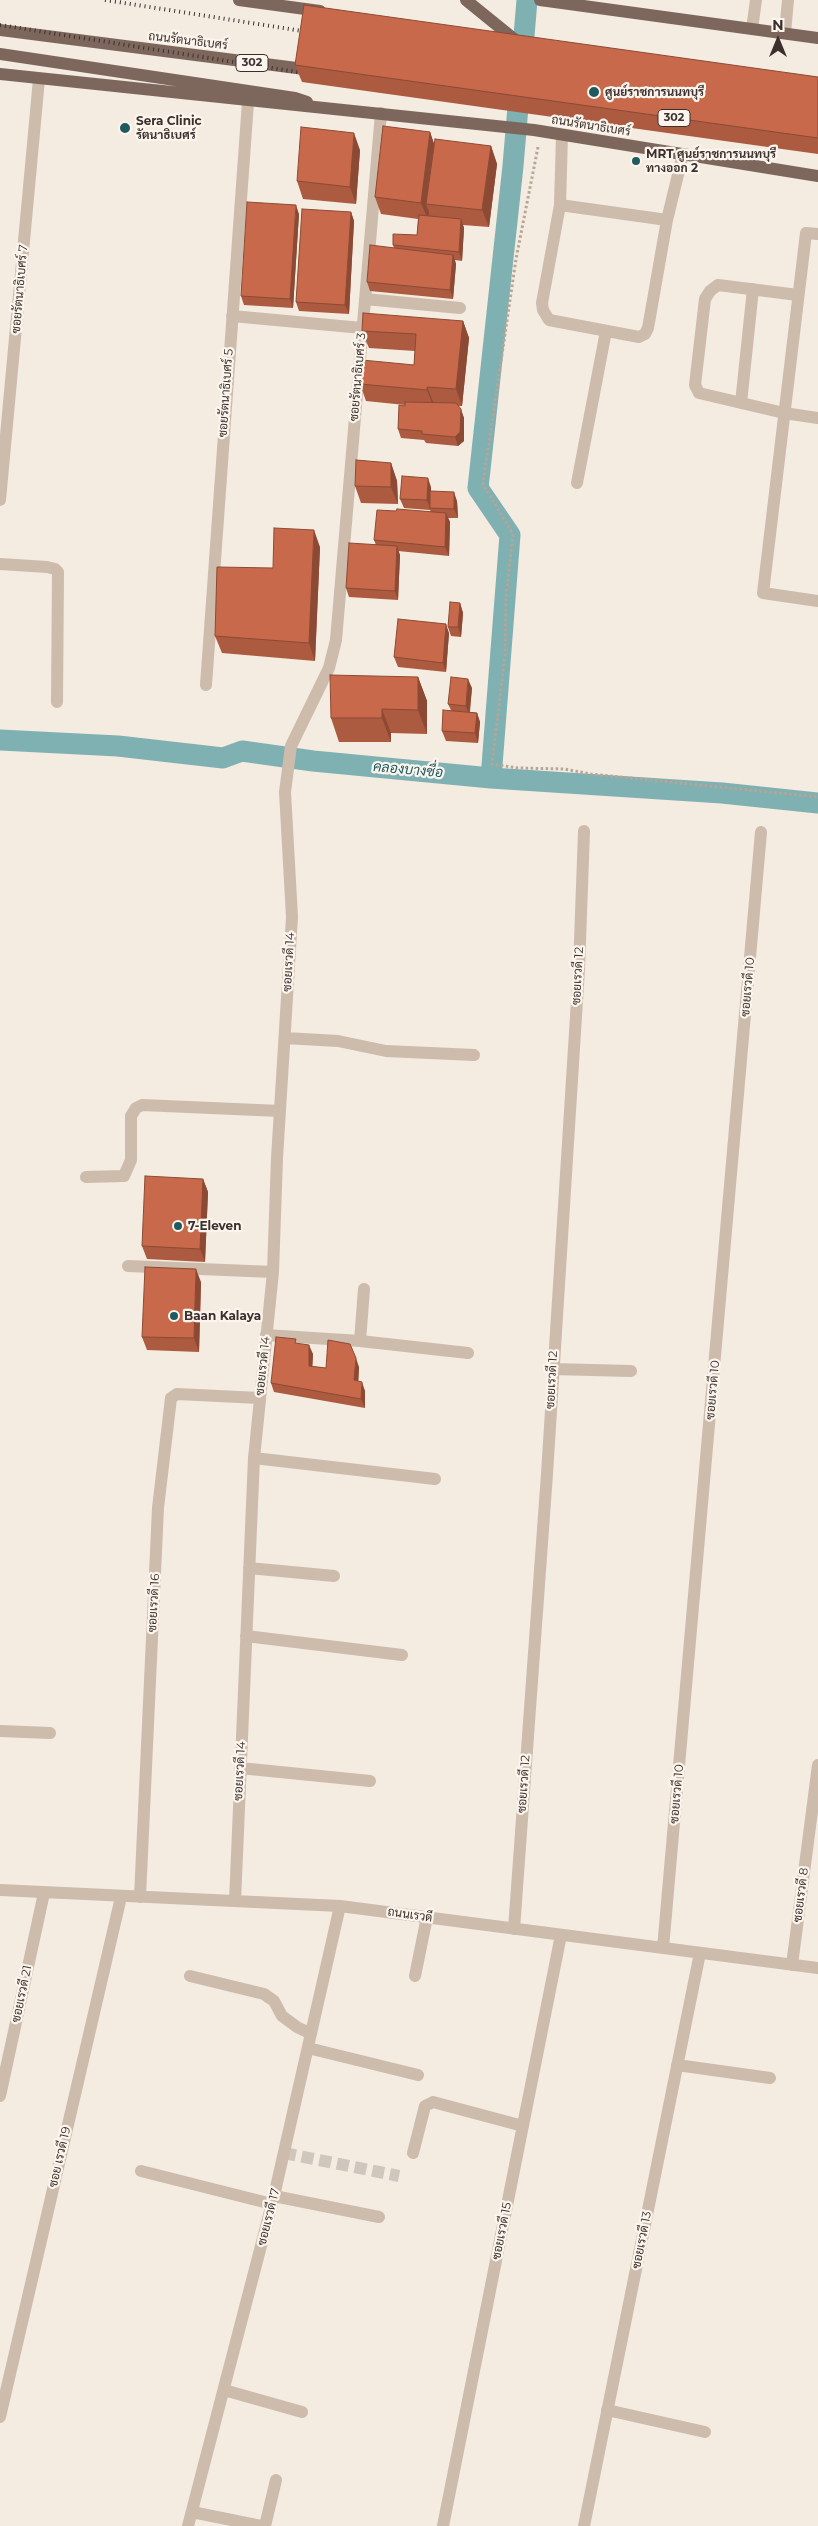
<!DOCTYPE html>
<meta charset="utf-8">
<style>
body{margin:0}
#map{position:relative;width:818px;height:2526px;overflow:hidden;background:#f4ebe1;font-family:Montserrat,sans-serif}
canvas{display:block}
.north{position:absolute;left:753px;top:15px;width:50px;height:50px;-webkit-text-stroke:4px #fbf5ee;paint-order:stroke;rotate:0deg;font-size:14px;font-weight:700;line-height:20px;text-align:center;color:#3b302b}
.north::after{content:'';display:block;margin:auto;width:18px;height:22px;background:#3b302b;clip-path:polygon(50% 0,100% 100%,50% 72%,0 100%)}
</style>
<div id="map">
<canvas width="818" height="2526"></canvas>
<div class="north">N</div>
</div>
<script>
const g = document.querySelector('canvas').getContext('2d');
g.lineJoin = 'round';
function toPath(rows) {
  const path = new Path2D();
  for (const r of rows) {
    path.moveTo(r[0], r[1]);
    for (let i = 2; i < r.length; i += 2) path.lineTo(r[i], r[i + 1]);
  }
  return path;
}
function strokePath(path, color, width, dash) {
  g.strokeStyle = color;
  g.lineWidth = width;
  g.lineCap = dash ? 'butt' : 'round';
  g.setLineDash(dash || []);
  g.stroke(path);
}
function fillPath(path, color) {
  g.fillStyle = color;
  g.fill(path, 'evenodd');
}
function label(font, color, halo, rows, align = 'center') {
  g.font = font + ' Montserrat,Sarabun,sans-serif';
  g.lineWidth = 4.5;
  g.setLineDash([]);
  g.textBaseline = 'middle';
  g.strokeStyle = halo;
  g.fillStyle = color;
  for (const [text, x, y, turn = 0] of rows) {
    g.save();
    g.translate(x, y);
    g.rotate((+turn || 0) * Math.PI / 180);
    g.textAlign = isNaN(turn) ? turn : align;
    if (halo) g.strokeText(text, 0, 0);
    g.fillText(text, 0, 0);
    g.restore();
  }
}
strokePath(toPath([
 [0,740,118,746,223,758,242,751,313,761,491,778,722,793,818,803],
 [491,778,510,535,478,488,513,166,527,0]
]), '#7fb0b2', 21);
strokePath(toPath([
 [284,2153,399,2176]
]), '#cfc6bd', 12, [12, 6]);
strokePath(toPath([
 [538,147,516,259,483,484,513,534,506,598,505,655,492,764,518,768,564,769,591,774,818,797]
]), '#b9a596', 3, [2.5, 2.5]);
strokePath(toPath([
 [752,29,756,0],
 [785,33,788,0],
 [562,135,560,205,542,303,543,310,549,320,639,337,645,334,648,328,667,220,683,154],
 [560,205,667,220],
 [818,234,806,233,763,593,818,601],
 [798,295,718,285,710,291,705,299,695,385,699,393,784,413,818,418],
 [365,299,460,308],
 [232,316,362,328],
 [741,403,753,289],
 [577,483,606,331],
 [0,500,39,79],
 [0,564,47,567,55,569,58,572,57,702],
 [206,685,248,102],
 [285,1038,338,1041,386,1051,474,1055],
 [86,1177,124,1176,131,1160,131,1116,136,1108,142,1105,280,1111],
 [128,1266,273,1272],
 [266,1335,360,1341,468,1353],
 [360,1341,364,1289],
 [552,1369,631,1371],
 [254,1458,435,1479],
 [249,1568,334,1576],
 [246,1636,402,1655],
 [0,1731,50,1733],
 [240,1768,370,1781],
 [0,1890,340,1906,818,1968],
 [140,1897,158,1508,171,1398,177,1394,259,1398],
 [235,1901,254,1458,273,1272,277,1158,292,917,285,792,291,746,329,668,336,640,381,113],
 [514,1929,547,1474,579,969,584,831],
 [663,1948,761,832],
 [792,1965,818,1765],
 [190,1976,264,1994,274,2001,282,2016,297,2027,311,2034],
 [415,1976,427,1917],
 [308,2048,418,2075],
 [677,2065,770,2078],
 [0,2096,44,1893],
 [413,2153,425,2106,433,2102,523,2126],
 [141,2171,272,2204],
 [274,2196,379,2217],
 [224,2390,302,2412],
 [607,2410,705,2432],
 [0,2417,121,1897],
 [192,2512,261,2526],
 [188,2526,274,2196,340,1906],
 [265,2526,276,2480],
 [443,2526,561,1935],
 [584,2526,700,1953]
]), '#cdbbac', 12);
strokePath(toPath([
 [239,0,320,11],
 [466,0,514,39],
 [540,0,818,38],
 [0,30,312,70],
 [0,54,295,98,307,102],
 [0,74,534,130,818,176]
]), '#7d675c', 12);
strokePath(toPath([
 [105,0,315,33],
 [0,25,310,74]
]), '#3b302b', 4, [1, 4]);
fillPath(toPath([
 [295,65,818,77,818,154,302,82],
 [430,132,434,145,491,146,497,164,489,227,463,225,464,228,462,261,455,260,456,264,453,299,370,291,367,282,394,248,393,245,417,235,418,219,381,214,375,197],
 [360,150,356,204,303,199,297,181],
 [351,212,354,221,349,314,299,311,296,302],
 [299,214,293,308,244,305,241,296],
 [463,321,469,338,462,406,458,406,464,418,464,441,458,446,426,443,424,440,401,438,398,429,405,405,366,401,360,384,414,365,415,351,369,348,362,331],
 [391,463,397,481,398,504,361,503,355,486],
 [431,487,431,491,457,501,458,518,448,518,450,522,449,556,398,551,400,555,398,600,349,597,346,588,376,545,374,540,396,511,431,512,430,510,404,508,400,499],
 [320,547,315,661,222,653,215,636,273,568],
 [460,603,463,613,461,637,451,636,448,627],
 [449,633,446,672,398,667,394,657],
 [418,677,427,701,427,734,391,733,391,742,339,742,331,718],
 [472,688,470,712,477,713,480,722,478,743,446,741,442,731,451,710,448,704],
 [203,1179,208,1192,205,1262,147,1259,142,1246],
 [201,1282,199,1352,147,1350,142,1337],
 [298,1344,313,1354,312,1367,326,1368,359,1367,358,1381,365,1391,365,1408,274,1392,271,1383]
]), '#ac5a40');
fillPath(toPath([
 [430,132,436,149,426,204,429,212,428,220,421,203],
 [354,133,360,150,356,204,350,187],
 [491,146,497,164,489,227,482,210],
 [296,205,299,214,293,308,290,299],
 [351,212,354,221,349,314,345,305],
 [461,219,464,228,462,261,459,252],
 [453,255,456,264,453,299,450,290],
 [463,321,469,338,462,406,456,389],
 [427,387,434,404,434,408,427,390],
 [461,409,464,418,464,441,458,446,455,437],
 [391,463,397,481,398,504,391,487],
 [428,478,431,487,431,510,427,500],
 [454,492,457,501,458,518,454,509],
 [446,513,450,522,449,556,445,547],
 [314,530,320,547,315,661,309,643],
 [397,546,400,555,398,600,395,591],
 [460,603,463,613,461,637,458,627],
 [446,624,449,633,446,672,443,663],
 [418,677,427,701,427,734,418,710],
 [468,679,472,688,469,715,466,706],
 [382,709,391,733,391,742,382,718],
 [477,713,480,722,478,743,475,733],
 [203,1179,208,1192,205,1262,200,1249],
 [196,1269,201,1282,199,1352,194,1338],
 [309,1345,313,1354,312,1375,309,1366],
 [356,1358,359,1367,358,1389,354,1380],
 [362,1382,365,1391,365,1408,361,1399]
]), '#8c4a34');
const building = toPath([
 [304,5,818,77,818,138,295,65,304,5],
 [383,126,430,132,421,203,375,197,383,126],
 [301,127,354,133,350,187,297,181,301,127],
 [435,139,491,146,482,210,426,204,435,139],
 [247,202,296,205,290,299,241,296,247,202],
 [302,209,351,212,345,305,296,302,302,209],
 [419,215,461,219,459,252,393,245,393,234,417,235,419,215],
 [370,245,453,255,450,290,367,282,370,245],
 [363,313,463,321,456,389,427,387,427,390,360,384,362,360,414,365,416,334,362,331,363,313],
 [405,402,456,403,461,409,460,432,455,437,422,434,422,431,398,429,399,405,405,406,405,402],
 [356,460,391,463,391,487,355,486,356,460],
 [402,476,428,478,427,500,400,499,402,476],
 [430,491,454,492,454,509,430,508,430,491],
 [397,509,446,513,445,547,374,540,377,510,396,511,397,509],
 [274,528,314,530,309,643,215,636,217,567,273,568,274,528],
 [349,543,397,546,395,591,346,588,349,543],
 [450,602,460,603,458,627,448,627,450,602],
 [398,619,446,624,443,663,394,657,398,619],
 [330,675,418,677,418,710,382,709,382,718,331,718,330,675],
 [451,677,468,679,466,706,448,704,451,677],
 [443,710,477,713,475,733,442,731,443,710],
 [145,1176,203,1179,200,1249,142,1246,145,1176],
 [145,1267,196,1269,194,1338,142,1337,145,1267],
 [276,1337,296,1339,295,1343,309,1345,309,1366,326,1368,328,1340,350,1344,356,1358,354,1380,362,1382,361,1399,271,1383,276,1337]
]);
fillPath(building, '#c8694b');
strokePath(building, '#8c4a34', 1);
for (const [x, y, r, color] of [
 [594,92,6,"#1f5a5e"],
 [125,128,6,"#1f5a5e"],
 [636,161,5,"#1f5a5e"],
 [178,1226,5,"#1f5a5e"],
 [174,1316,5,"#1f5a5e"]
]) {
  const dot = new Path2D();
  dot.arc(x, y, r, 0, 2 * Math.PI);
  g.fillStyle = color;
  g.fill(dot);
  strokePath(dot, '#fbf5ee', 2);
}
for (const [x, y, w] of [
 [252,63,32],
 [674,118,32]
]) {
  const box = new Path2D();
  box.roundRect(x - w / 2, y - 8.5, w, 17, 4);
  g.fillStyle = '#fbf5ee';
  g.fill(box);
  strokePath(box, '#3b302b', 1);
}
label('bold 11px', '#3b302b', null, [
 ["302",252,63],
 ["302",674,118]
]);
label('12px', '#3b302b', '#fbf5ee', [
 ["ถนนรัตนาธิเบศร์",188,41,7],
 ["ถนนรัตนาธิเบศร์",591,126,9],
 ["ซอยรัตนาธิเบศร์ 7",20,289,-85],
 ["ซอยรัตนาธิเบศร์ 3",358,377,-85],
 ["ซอยรัตนาธิเบศร์ 5",226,393,-86],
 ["ซอยเรวดี 14",289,962,-87],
 ["ซอยเรวดี 12",578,976,-87],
 ["ซอยเรวดี 10",748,987,-85],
 ["ซอยเรวดี 14",263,1366,-84],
 ["ซอยเรวดี 12",552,1380,-87],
 ["ซอยเรวดี 10",713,1390,-85],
 ["ซอยเรวดี 16",154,1603,-87],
 ["ซอยเรวดี 14",240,1771,-87],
 ["ซอยเรวดี 12",524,1784,-86],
 ["ซอยเรวดี 10",677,1794,-85],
 ["ซอยเรวดี 8",801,1895,-83],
 ["ถนนเรวดี",410,1915,8],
 ["ซอยเรวดี 21",22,1994,-78],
 ["ซอย เรวดี 19",60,2157,-77],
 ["ซอยเรวดี 17",269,2217,-76],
 ["ซอยเรวดี 15",502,2231,-79],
 ["ซอยเรวดี 13",642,2240,-79]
]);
label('bold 12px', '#3b302b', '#fbf5ee', [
 ["ศูนย์ราชการนนทบุรี",605,92],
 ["Sera Clinic",136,121],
 ["รัตนาธิเบศร์",136,135],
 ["MRT ศูนย์ราชการนนทบุรี",646,154],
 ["ทางออก 2",646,168],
 ["7-Eleven",188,1226],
 ["Baan Kalaya",184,1316]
], 'left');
label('italic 14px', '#1f5a5e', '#fbf5ee', [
 ["คลองบางซื่อ",408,770,5]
]);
</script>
